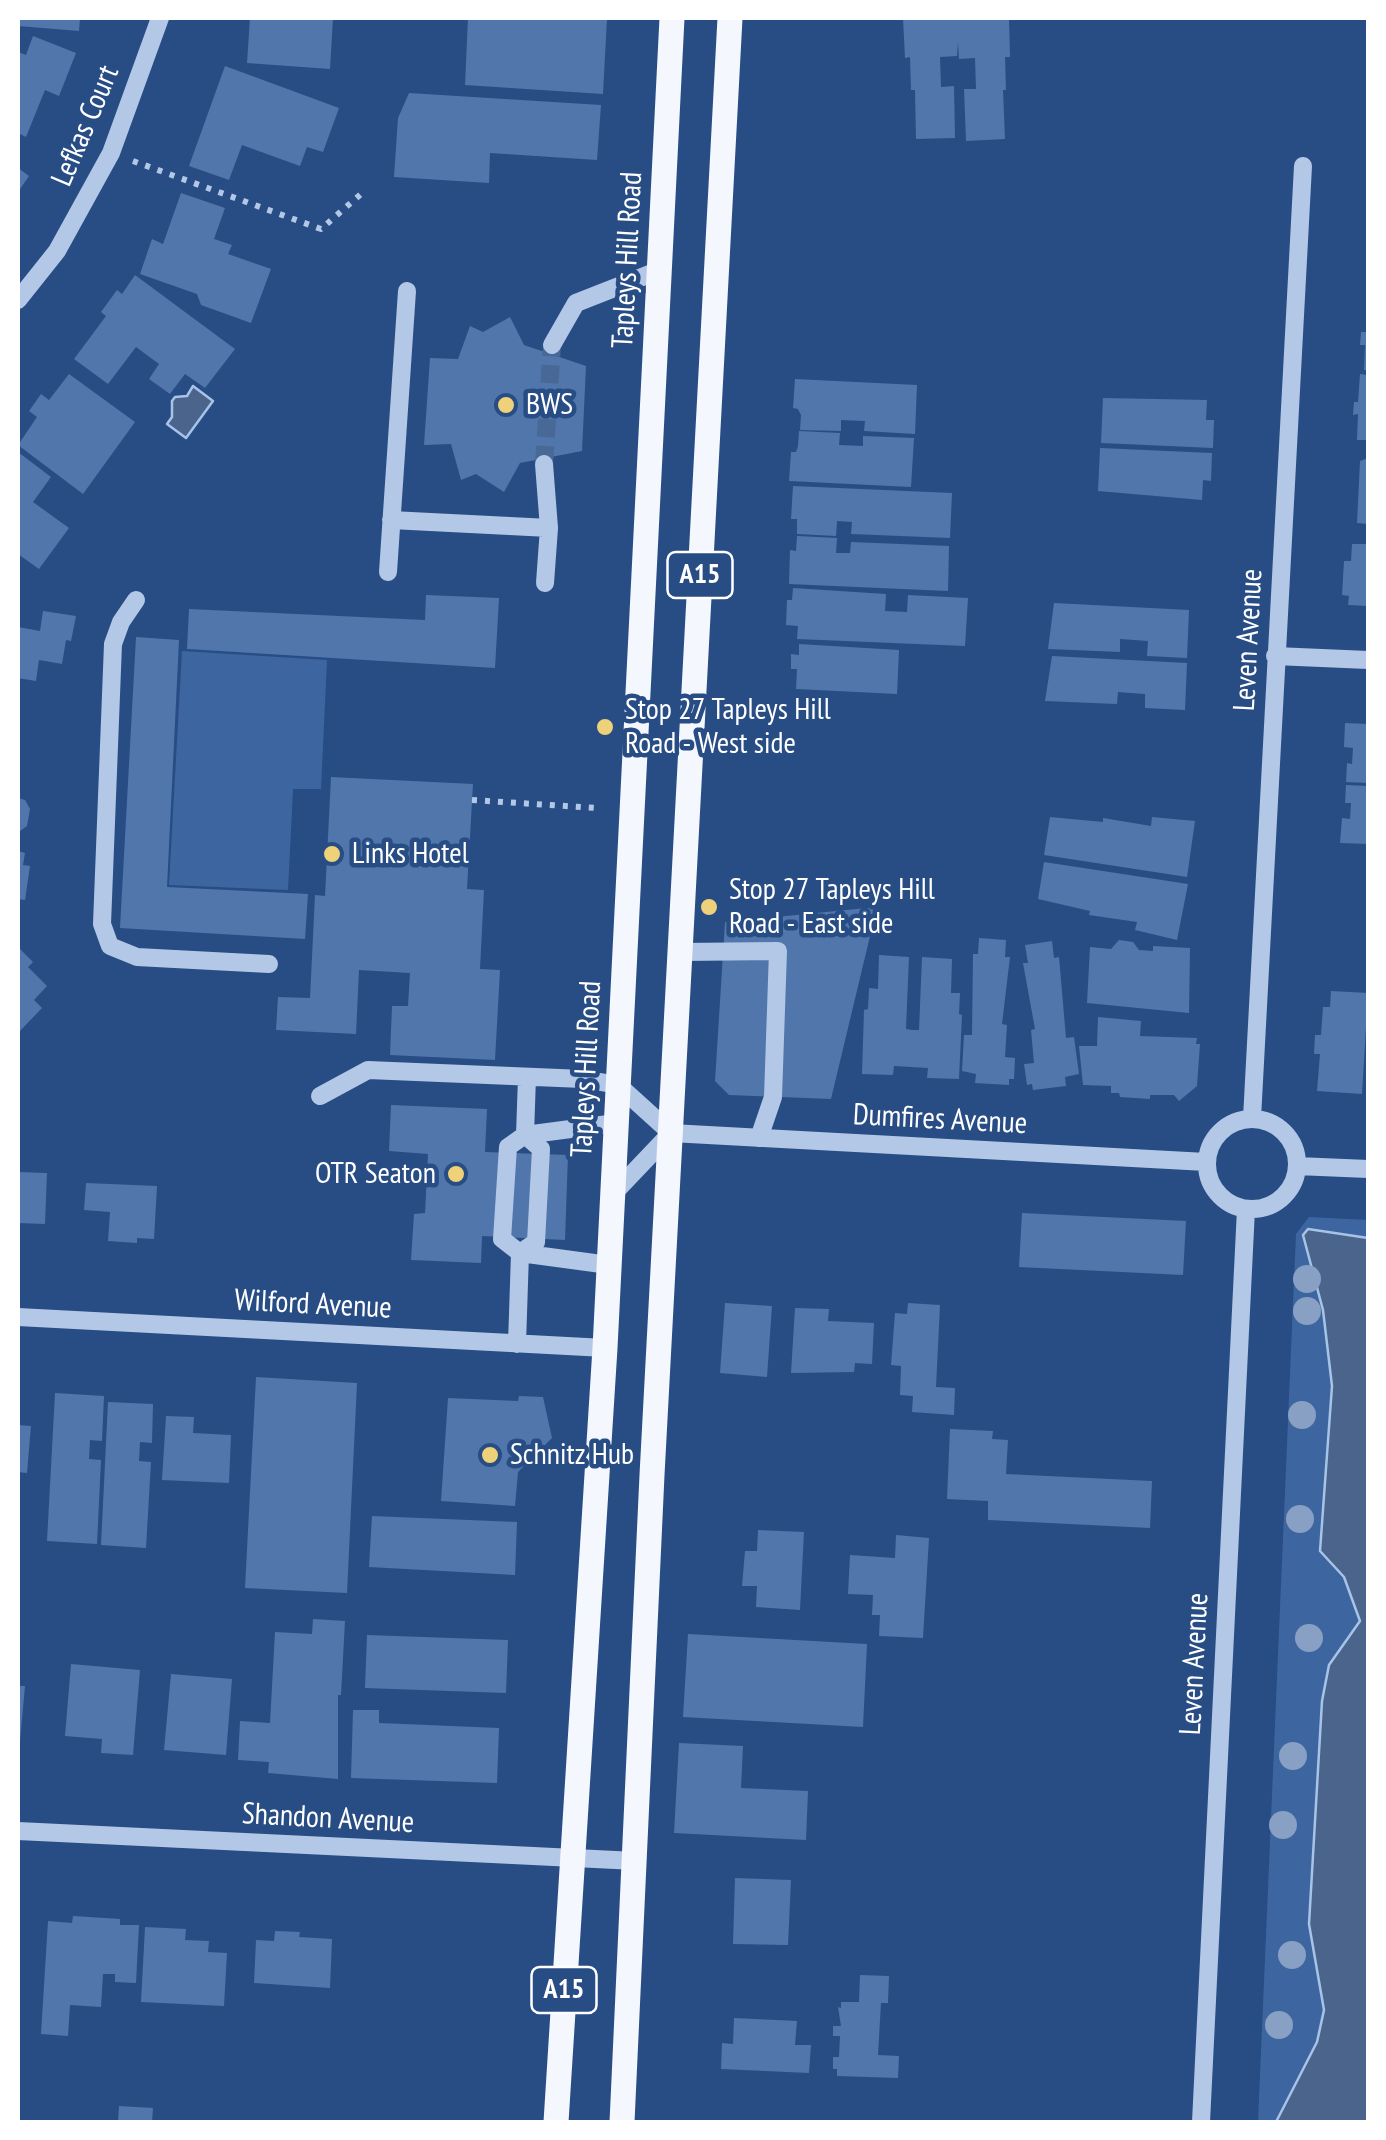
<!DOCTYPE html>
<style>
body{margin:0}
#map{position:relative;width:1386px;height:2140px;overflow:hidden;background:#284d84;font-family:"PT Sans Narrow",sans-serif}
canvas{display:block}
.frame{position:absolute;inset:0;border:20px solid #fff;pointer-events:none}
</style>
<div id="map">
<canvas width="1386" height="2140"></canvas>
<div class="frame"></div>
</div>
<script>
const g = document.querySelector('canvas').getContext('2d');
g.lineJoin = 'round';
function fillPath(path, color) {
  g.fillStyle = color;
  g.fill(path, 'evenodd');
}
function toPath(rows) {
  const path = new Path2D();
  for (const r of rows) {
    if (r.length === 3) {
      path.moveTo(r[0] + r[2], r[1]);
      path.arc(r[0], r[1], r[2], 0, 2 * Math.PI);
      continue;
    }
    path.moveTo(r[0], r[1]);
    for (let i = 2; i < r.length; i += 2) path.lineTo(r[i], r[i + 1]);
  }
  return path;
}
function strokePath(path, color, width, dash) {
  g.strokeStyle = color;
  g.lineWidth = width;
  g.lineCap = dash ? 'butt' : 'round';
  g.setLineDash(dash || []);
  g.stroke(path);
}
function label(font, color, halo, rows, align = 'center') {
  g.font = font + ' "PT Sans Narrow",sans-serif';
  g.lineWidth = 9;
  g.setLineDash([]);
  g.textBaseline = 'middle';
  g.strokeStyle = halo;
  g.fillStyle = color;
  for (const [text, x, y, turn = 0] of rows) {
    g.save();
    g.translate(x, y);
    g.rotate((+turn || 0) * Math.PI / 180);
    g.textAlign = isNaN(turn) ? turn : align;
    if (halo) g.strokeText(text, 0, 0);
    g.fillText(text, 0, 0);
    g.restore();
  }
}
fillPath(toPath([
 [182,651,327,660,321,789,293,789,288,890,169,885],
 [1309,1217,1368,1220,1368,2122,1258,2122,1296,1234]
]), '#3d66a0');
const water = toPath([
 [193,386,213,401,186,438,167,424,172,417,172,401,175,397,187,396,193,386],
 [1308,1229,1368,1238,1368,2122,1276,2122,1317,2042,1324,2010,1309,1924,1322,1701,1329,1665,1360,1621,1344,1577,1320,1551,1332,1386,1323,1310,1303,1235,1308,1229]
]);
fillPath(water, '#4a648b');
strokePath(water, '#a7c3e7', 2.5);
fillPath(toPath([
 [18,18,80,18,79,31,18,26],
 [250,18,333,18,330,69,247,63],
 [468,18,607,18,603,94,465,85],
 [903,18,1009,18,1010,57,1005,57,1006,90,1003,90,1005,139,966,141,964,89,976,89,975,58,959,59,958,42,957,56,940,57,941,87,954,86,955,138,916,139,915,90,911,90,910,57,905,58],
 [33,36,76,53,59,96,45,90,26,137,18,133,18,52,26,55],
 [225,66,339,108,323,152,307,147,300,166,242,145,229,180,189,166],
 [409,93,601,105,597,160,490,153,489,183,394,177,398,118],
 [18,168,29,176,18,192],
 [181,193,225,208,214,239,232,245,228,254,271,269,251,323,201,305,197,294,140,274,152,239,163,244],
 [135,275,235,349,205,388,185,374,170,394,149,379,159,364,136,347,108,384,74,359,106,316,101,312,117,290,122,294],
 [510,317,524,345,586,366,582,451,520,463,504,492,476,474,461,480,451,444,424,445,430,358,458,359,470,326,483,332],
 [1361,332,1368,332,1368,370,1364,370,1365,345,1360,345],
 [69,374,135,422,83,494,18,445,37,417,29,411,41,394,49,400],
 [1360,374,1368,375,1368,440,1357,440,1358,414,1353,415,1354,402,1358,402],
 [795,379,917,385,915,434,864,431,865,421,841,420,841,431,800,430,801,415,798,409,793,408],
 [1103,398,1207,400,1206,420,1214,420,1213,448,1101,443],
 [799,431,840,433,839,445,863,446,863,436,914,438,911,487,789,481,791,452,796,452,798,446],
 [1100,448,1212,453,1211,481,1203,480,1202,500,1098,491],
 [18,452,51,477,33,502,69,528,39,569,18,554],
 [1368,458,1368,524,1357,523,1360,461],
 [793,486,952,493,950,538,851,534,852,522,837,521,836,536,797,534,797,519,791,519],
 [797,536,837,538,836,553,850,553,851,542,949,546,948,591,789,584,790,550,796,551],
 [1352,544,1368,544,1368,606,1348,605,1349,596,1342,595,1344,561,1351,561],
 [793,588,886,594,885,611,907,612,908,595,968,598,965,646,797,639,798,626,786,625,787,600,792,600],
 [426,595,499,598,495,668,187,649,189,609,425,620],
 [1054,603,1189,610,1187,658,1147,656,1148,641,1120,639,1120,652,1048,649],
 [43,611,76,616,71,641,66,640,62,664,39,660,36,681,18,678,18,627,40,631],
 [136,637,179,640,167,887,308,894,305,939,120,928],
 [799,644,899,650,897,694,796,689,797,669,791,669,791,654,799,655],
 [1052,656,1187,663,1185,710,1145,708,1145,694,1118,692,1117,704,1045,701],
 [1345,723,1368,724,1368,783,1346,782,1347,763,1352,764,1353,748,1344,747],
 [331,777,473,784,467,889,484,890,480,969,500,970,495,1060,390,1055,392,1006,408,1006,410,973,359,970,356,1034,276,1030,278,997,310,998,315,895,325,896],
 [1346,785,1368,786,1368,844,1340,843,1342,818,1350,819,1351,803,1345,803],
 [18,798,25,800,30,809,27,826,20,831,18,831],
 [1050,817,1103,822,1103,818,1151,826,1152,817,1195,821,1187,877,1044,855],
 [18,851,25,853,23,865,30,866,25,900,18,899],
 [1044,862,1188,884,1177,940,1135,930,1137,922,1089,915,1090,911,1038,899],
 [877,907,831,1099,729,1095,715,1081,725,922],
 [979,938,1006,940,1005,957,1010,957,1002,1024,1007,1025,1005,1057,1015,1058,1014,1079,1009,1079,1009,1085,975,1083,976,1074,962,1071,964,1035,972,1035,973,954,978,954],
 [1119,940,1133,942,1139,950,1153,951,1153,946,1190,948,1189,1013,1087,1003,1090,947,1111,949],
 [1052,941,1054,958,1059,957,1066,1038,1074,1037,1079,1074,1065,1077,1066,1086,1033,1090,1032,1084,1027,1085,1024,1064,1034,1063,1031,1030,1035,1029,1023,963,1028,963,1025,945],
 [18,947,33,962,28,967,47,986,34,1000,42,1008,18,1033],
 [879,955,909,957,906,1029,912,1030,919,1030,922,957,952,959,951,993,960,993,959,1014,962,1015,959,1079,927,1078,928,1068,894,1066,893,1075,862,1074,864,1010,868,1009,869,988,878,989],
 [1331,991,1368,993,1362,1094,1317,1091,1320,1054,1314,1054,1315,1035,1321,1035,1323,1007,1330,1007],
 [1098,1017,1141,1021,1140,1036,1197,1038,1196,1044,1200,1044,1197,1086,1179,1101,1174,1095,1150,1095,1150,1099,1120,1097,1119,1093,1111,1093,1111,1086,1083,1085,1079,1046,1097,1046],
 [391,1105,487,1109,485,1152,568,1155,565,1240,482,1236,481,1263,411,1260,414,1214,425,1213,428,1154,389,1151],
 [18,1172,47,1173,45,1224,18,1223],
 [86,1183,157,1186,154,1239,137,1238,137,1243,108,1241,110,1212,84,1210],
 [1022,1213,1186,1221,1183,1275,1019,1267],
 [725,1303,772,1306,767,1377,720,1373],
 [908,1303,940,1305,936,1387,955,1388,954,1415,912,1412,913,1396,900,1395,901,1366,891,1365,895,1313,907,1314],
 [795,1308,829,1309,828,1321,874,1323,872,1364,855,1363,854,1372,791,1373],
 [256,1377,357,1383,347,1593,245,1588],
 [55,1393,104,1396,102,1441,90,1440,89,1459,101,1460,97,1544,47,1541],
 [519,1396,543,1397,552,1438,518,1472,515,1506,441,1501,448,1398,518,1401],
 [108,1402,153,1404,152,1443,140,1442,139,1461,151,1462,146,1548,101,1545],
 [166,1416,194,1417,193,1433,231,1435,229,1483,162,1480],
 [18,1425,31,1426,27,1473,18,1472],
 [950,1429,993,1431,992,1439,1008,1440,1006,1474,1152,1481,1150,1528,988,1520,988,1501,947,1499],
 [372,1516,517,1522,515,1575,369,1567],
 [758,1530,804,1532,800,1610,756,1607,757,1586,742,1586,745,1551,757,1551],
 [896,1535,929,1538,923,1638,879,1636,880,1615,872,1615,873,1595,848,1594,850,1555,895,1558],
 [313,1619,345,1621,341,1695,338,1695,338,1779,268,1773,269,1762,238,1760,240,1721,270,1723,275,1632,312,1634],
 [688,1634,867,1644,863,1727,683,1717],
 [367,1635,508,1640,506,1693,365,1688],
 [71,1664,140,1670,133,1755,101,1753,102,1739,65,1736],
 [171,1674,232,1679,226,1755,164,1750],
 [18,1686,25,1686,20,1741,18,1741],
 [353,1710,379,1710,379,1723,499,1728,497,1783,351,1778],
 [679,1743,743,1746,741,1788,808,1791,806,1840,674,1833],
 [735,1878,791,1880,788,1945,733,1944],
 [73,1916,120,1919,120,1925,139,1925,136,1983,115,1982,115,1974,103,1974,101,2007,70,2005,68,2036,41,2034,48,1921,72,1923],
 [145,1927,186,1929,185,1940,209,1941,208,1952,227,1953,224,2006,141,2002],
 [275,1931,300,1932,299,1937,332,1939,330,1988,254,1983,256,1940,274,1941],
 [860,1975,889,1976,888,2003,881,2003,878,2055,899,2056,898,2078,837,2076,837,2069,833,2069,833,2057,839,2057,840,2036,833,2036,833,2026,841,2026,838,2007,841,2008,841,2002,859,2002],
 [734,2018,797,2021,795,2045,811,2045,809,2073,721,2069,722,2043,733,2044],
 [119,2106,153,2108,152,2122,118,2122]
]), '#5176ab');
strokePath(toPath([
 [544,464,552,345]
]), '#486896', 18, [18, 9]);
strokePath(toPath([
 [133,161,321,229,361,194],
 [472,800,597,808]
]), '#b3c8e7', 6, [5, 8]);
strokePath(toPath([
 [18,300,57,251,111,153,160,18],
 [552,345,576,303,660,270],
 [544,464,549,528,545,583],
 [391,520,549,528],
 [388,572,407,291],
 [136,600,121,622,113,644,102,924,110,946,137,957,269,964],
 [1275,656,1368,660],
 [680,952,778,951,773,1097,759,1138],
 [320,1096,368,1070,583,1079,618,1085,671,1133,1206,1162],
 [1252,1118,1303,166],
 [1252,1164,45],
 [525,1135,527,1077],
 [1297,1166,1368,1169],
 [613,1194,671,1133],
 [520,1253,536,1242,541,1149,525,1135],
 [520,1253,609,1265],
 [18,1317,605,1348],
 [517,1344,520,1253,502,1239,508,1147,525,1135,616,1123],
 [18,1831,636,1861],
 [1201,2122,1246,1209]
]), '#b3c8e7', 18);
strokePath(toPath([
 [556,2122,605,1348,672,18],
 [622,2122,652,1475,730,18]
]), '#f4f7fe', 25);
g.fillStyle = '#88a0c3';
for (const [x, y] of [
 [1307,1279],
 [1307,1311],
 [1302,1415],
 [1300,1519],
 [1309,1638],
 [1293,1756],
 [1283,1825],
 [1292,1955],
 [1279,2025]
]) {
  g.beginPath();
  g.arc(x, y, 14, 0, 2 * Math.PI);
  g.fill();
}
for (const [x, y, r, color] of [
 [506,405,10,"#eed179"],
 [605,727,10,"#eed179"],
 [332,854,10,"#eed179"],
 [709,907,10,"#eed179"],
 [456,1174,10,"#eed179"],
 [490,1455,10,"#eed179"]
]) {
  const dot = new Path2D();
  dot.arc(x, y, r, 0, 2 * Math.PI);
  g.fillStyle = color;
  g.fill(dot);
  strokePath(dot, '#284d84', 4);
}
for (const [x, y, w] of [
 [700,575,65],
 [564,1990,65]
]) {
  const box = new Path2D();
  box.roundRect(x - w / 2, y - 23, w, 46, 8);
  g.fillStyle = '#284d84';
  g.fill(box);
  strokePath(box, '#fff', 2.5);
}
label('bold 28px', '#fff', null, [
 ["A15",700,575],
 ["A15",564,1990]
]);
label('30px', '#fff', '#284d84', [
 ["Lefkas Court",86,126,-67],
 ["Tapleys Hill Road",628,260,-87],
 ["Leven Avenue",1249,640,-87],
 ["Tapleys Hill Road",587,1069,-87],
 ["Dumfires Avenue",940,1120,3],
 ["Wilford Avenue",313,1305,3],
 ["Leven Avenue",1195,1664,-87],
 ["Shandon Avenue",328,1819,3]
]);
label('30px', '#fff', '#284d84', [
 ["BWS",526,405],
 ["Stop 27 Tapleys Hill",625,710],
 ["Road - West side",625,744],
 ["Links Hotel",352,854],
 ["Stop 27 Tapleys Hill",729,890],
 ["Road - East side",729,924],
 ["OTR Seaton",436,1174,"right"],
 ["Schnitz Hub",510,1455]
], 'left');
</script>
